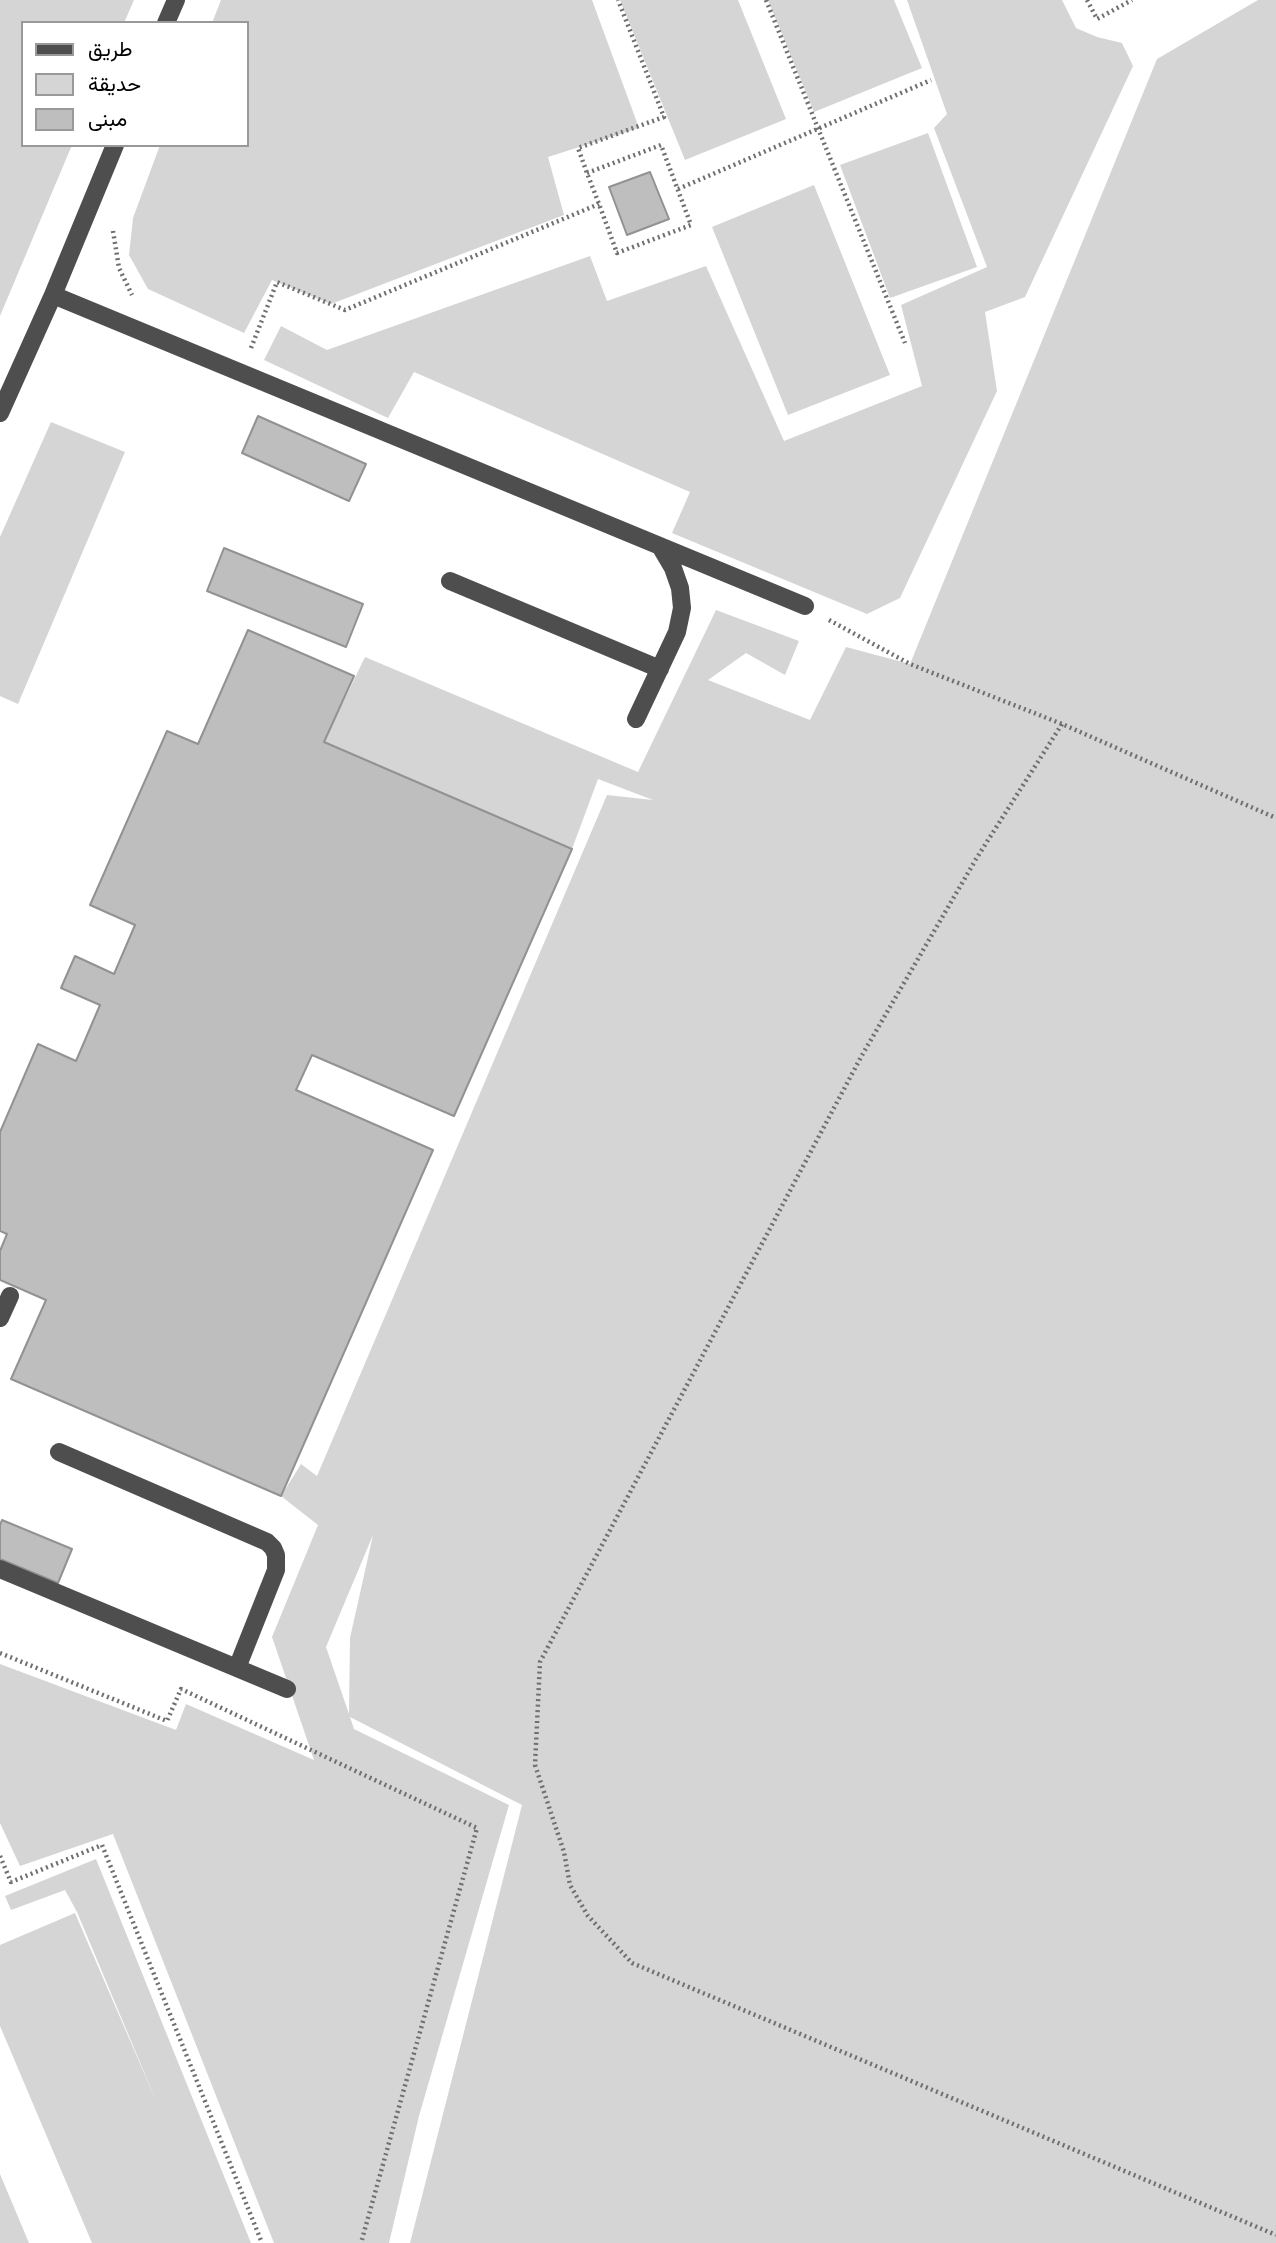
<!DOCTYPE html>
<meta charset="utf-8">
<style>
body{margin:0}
#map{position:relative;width:1276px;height:2243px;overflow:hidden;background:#fff;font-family:"Titillium Web",Vazirmatn,sans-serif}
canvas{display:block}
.legend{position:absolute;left:21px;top:21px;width:228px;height:126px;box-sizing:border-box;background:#fff;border:2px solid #999;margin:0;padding:9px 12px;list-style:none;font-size:21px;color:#000}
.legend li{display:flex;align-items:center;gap:14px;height:35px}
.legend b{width:35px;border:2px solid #999}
</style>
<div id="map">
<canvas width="1276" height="2243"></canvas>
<ul class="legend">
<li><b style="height:9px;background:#4e4e4e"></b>طريق</li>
<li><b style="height:19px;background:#d5d5d5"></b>حديقة</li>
<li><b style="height:19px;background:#bebebe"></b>مبنى</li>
</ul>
</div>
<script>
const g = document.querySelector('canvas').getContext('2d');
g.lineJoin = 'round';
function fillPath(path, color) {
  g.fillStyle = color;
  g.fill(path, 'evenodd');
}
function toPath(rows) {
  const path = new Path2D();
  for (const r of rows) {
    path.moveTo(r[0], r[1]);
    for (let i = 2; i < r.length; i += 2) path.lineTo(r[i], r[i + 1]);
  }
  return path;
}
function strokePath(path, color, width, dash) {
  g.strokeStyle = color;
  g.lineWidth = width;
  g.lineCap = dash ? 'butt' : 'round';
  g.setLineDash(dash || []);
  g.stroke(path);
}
fillPath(toPath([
 [0,0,134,0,124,23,23,23,23,145,72,145,0,316],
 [221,0,592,0,639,128,548,157,564,215,331,304,272,280,244,333,148,289,129,255,133,218,160,145,247,145,247,23,212,23],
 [620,0,738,0,786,119,685,160],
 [768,0,894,0,922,68,814,112],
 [907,0,1062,0,1076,28,1097,37,1122,43,1133,66,1025,297,985,312,997,391,900,598,867,614,672,533,690,492,414,372,388,418,264,360,281,326,327,350,590,256,607,301,706,266,784,441,922,386,901,305,987,267,934,128,947,114],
 [1258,0,1276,0,1276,2243,410,2243,522,1805,350,1717,354,1729,509,1805,419,2116,389,2243,274,2243,113,1834,20,1866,0,1823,0,1664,176,1730,186,1704,314,1760,272,1637,318,1525,281,1496,301,1464,317,1476,607,795,653,800,598,779,572,849,324,742,365,657,638,772,716,610,799,641,785,675,746,653,708,680,810,720,846,647,910,664,1157,59],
 [373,1535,350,1638,349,1714,326,1647],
 [928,133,977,267,890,298,840,165],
 [814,185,890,375,788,415,712,227],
 [51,422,125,452,18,704,0,696,0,537],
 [96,1859,251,2243,92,2243,0,2026,0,1945,75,1913,157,2103,77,1912,65,1890,11,1910,5,1896],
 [0,2174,29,2243,0,2243]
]), '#d5d5d5');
const building = toPath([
 [650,172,669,219,627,235,609,187,650,172],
 [258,416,366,464,349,501,242,453,258,416],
 [224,548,363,604,346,647,207,591,224,548],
 [248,630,354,676,324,742,572,849,454,1116,312,1055,296,1090,433,1150,281,1496,11,1379,46,1300,0,1280,0,1251,7,1234,0,1231,0,1132,38,1044,76,1061,100,1005,61,988,75,956,114,974,135,925,90,905,167,731,198,744,248,630],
 [2,1520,72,1549,58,1583,0,1559,0,1525,2,1520]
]);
fillPath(building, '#bebebe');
strokePath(building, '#929292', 2);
strokePath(toPath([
 [766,0,905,343],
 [1087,0,1097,19,1132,0],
 [587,173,661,145,691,225,617,253,599,204,587,173,578,148,664,117,618,0],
 [678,189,931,80],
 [113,231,119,268,132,295],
 [251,348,277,282,345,310,599,204],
 [829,620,910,664,1062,724,1276,818],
 [1062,724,976,859,861,1057,540,1662,535,1765,564,1852,570,1885,588,1916,632,1963,1276,2235],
 [0,1653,167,1721,181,1689,477,1828,361,2243],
 [0,1856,11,1882,102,1845,262,2243]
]), '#707070', 4.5, [2, 3.5]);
strokePath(toPath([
 [166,23,176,0],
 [53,295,805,606],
 [0,413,53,295,115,145],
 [450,581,660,669],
 [636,719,677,632,682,608,680,588,673,568,660,546],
 [0,1318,10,1296],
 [59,1452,267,1542,273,1548,276,1555,276,1570,237,1668],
 [0,1569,287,1689]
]), '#4e4e4e', 18);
</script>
